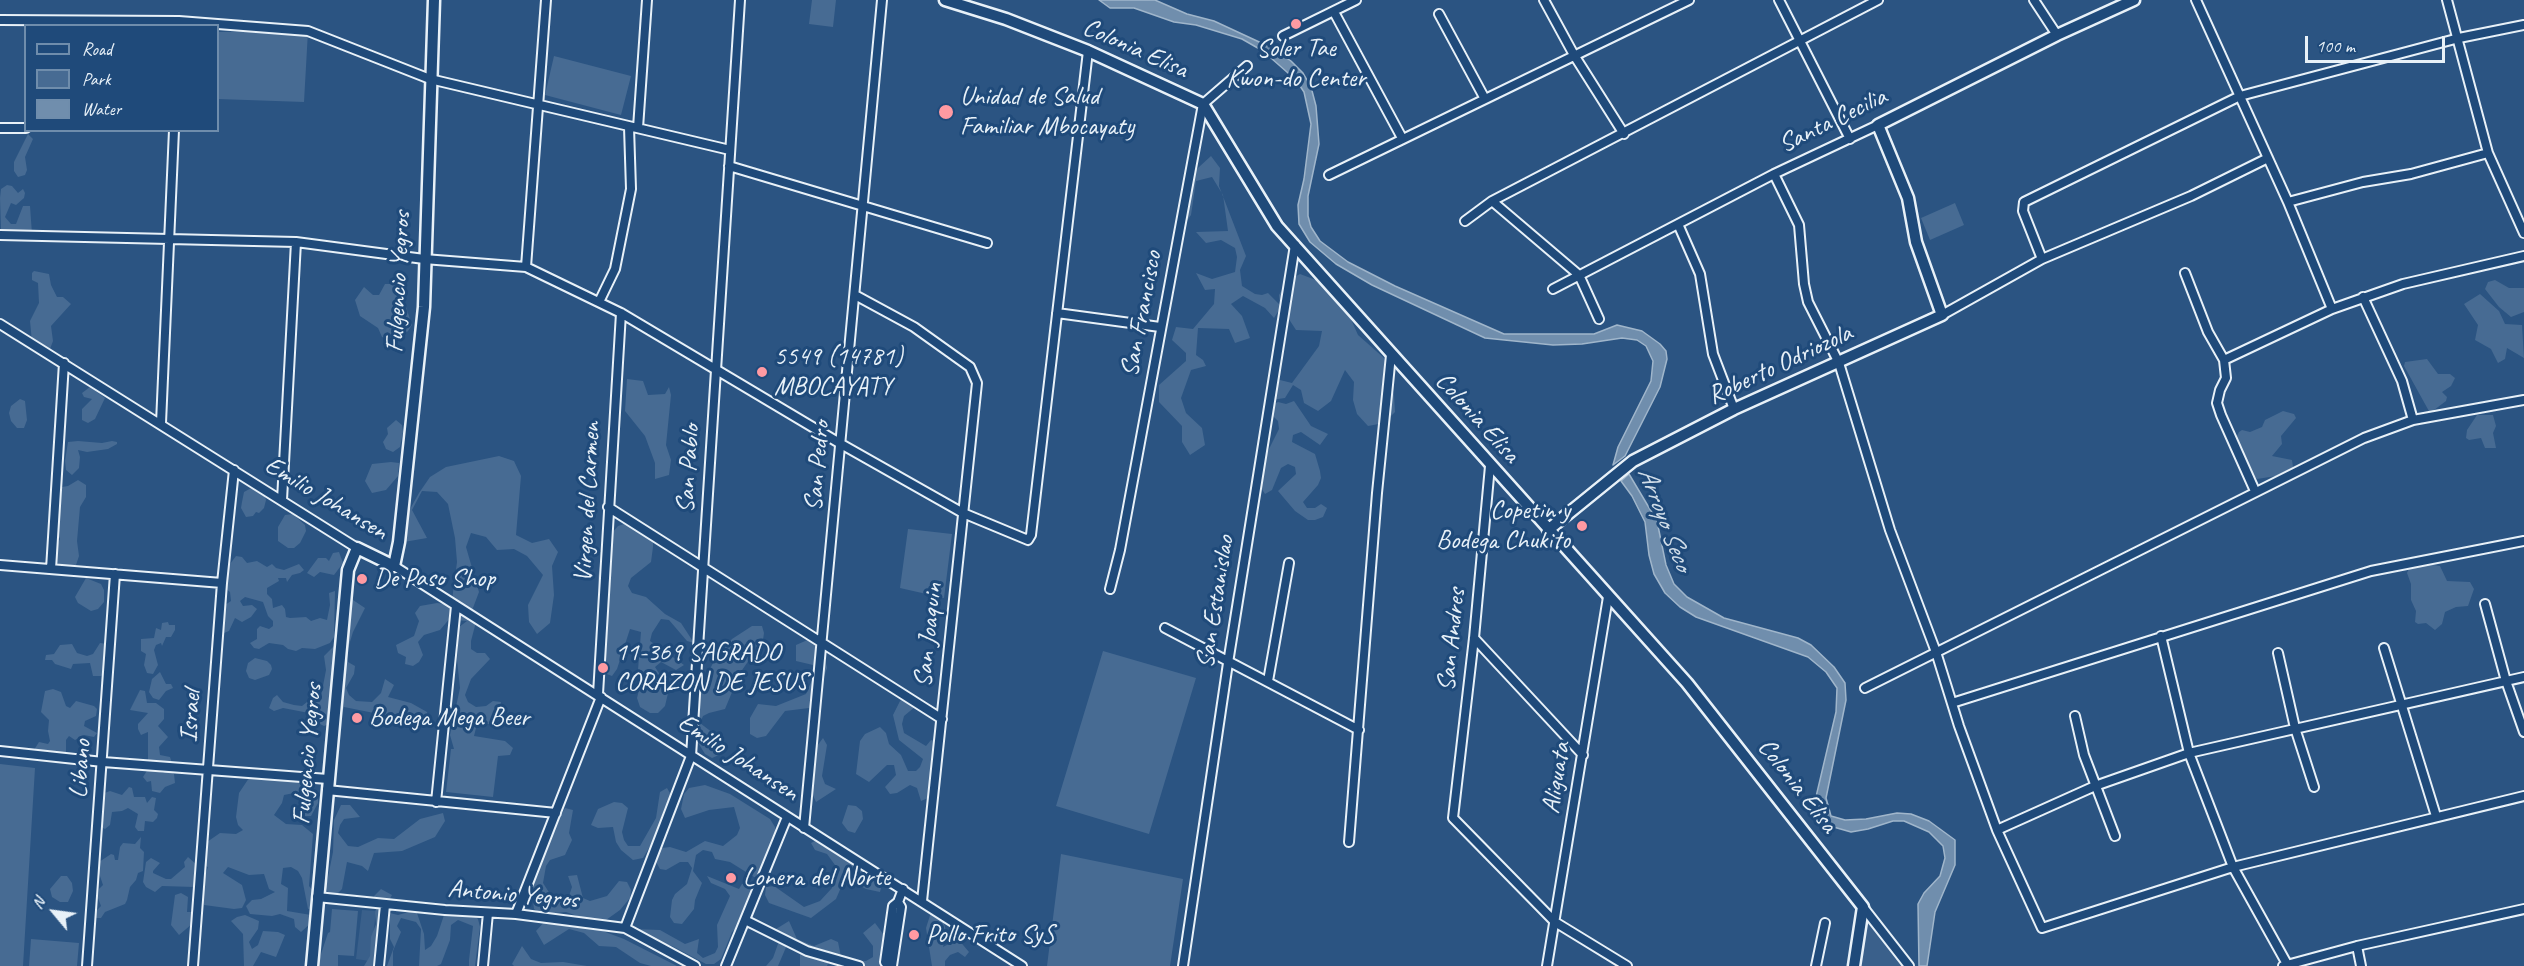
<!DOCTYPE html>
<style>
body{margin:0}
#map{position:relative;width:2524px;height:966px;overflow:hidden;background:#2b5482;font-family:Caveat,sans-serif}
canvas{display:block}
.legend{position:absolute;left:24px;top:24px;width:195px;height:108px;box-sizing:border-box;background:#1f4a7a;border:2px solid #6f8dac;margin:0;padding:8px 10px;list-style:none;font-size:18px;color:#e8f1f8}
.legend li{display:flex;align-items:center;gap:12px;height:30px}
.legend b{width:30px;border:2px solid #6f8dac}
.north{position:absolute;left:24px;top:882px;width:60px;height:60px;-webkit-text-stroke:4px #1f4a7a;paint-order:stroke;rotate:299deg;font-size:16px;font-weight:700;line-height:24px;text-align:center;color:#e8f1f8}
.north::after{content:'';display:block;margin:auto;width:21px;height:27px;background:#e8f1f8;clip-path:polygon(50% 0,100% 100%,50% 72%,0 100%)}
.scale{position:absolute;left:2305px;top:36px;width:140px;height:27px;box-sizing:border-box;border:3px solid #e8f1f8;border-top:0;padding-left:8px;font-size:18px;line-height:21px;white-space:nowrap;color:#e8f1f8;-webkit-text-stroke:4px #1f4a7a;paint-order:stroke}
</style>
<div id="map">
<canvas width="2524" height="966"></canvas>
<ul class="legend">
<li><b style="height:8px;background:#1f4a7a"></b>Road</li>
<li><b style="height:16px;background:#476b93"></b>Park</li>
<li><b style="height:16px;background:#708ead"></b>Water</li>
</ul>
<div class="north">N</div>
<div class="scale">100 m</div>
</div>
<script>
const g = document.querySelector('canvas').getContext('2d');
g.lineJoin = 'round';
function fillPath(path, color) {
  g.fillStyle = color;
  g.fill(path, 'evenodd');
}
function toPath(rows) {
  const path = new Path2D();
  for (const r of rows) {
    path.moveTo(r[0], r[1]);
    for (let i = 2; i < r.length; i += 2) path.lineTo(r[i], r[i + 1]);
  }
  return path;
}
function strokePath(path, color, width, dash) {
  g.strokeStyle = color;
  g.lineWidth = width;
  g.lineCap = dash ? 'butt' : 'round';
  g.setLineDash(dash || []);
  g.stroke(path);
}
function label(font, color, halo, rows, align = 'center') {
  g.font = font + ' Caveat,sans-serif';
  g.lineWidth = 6;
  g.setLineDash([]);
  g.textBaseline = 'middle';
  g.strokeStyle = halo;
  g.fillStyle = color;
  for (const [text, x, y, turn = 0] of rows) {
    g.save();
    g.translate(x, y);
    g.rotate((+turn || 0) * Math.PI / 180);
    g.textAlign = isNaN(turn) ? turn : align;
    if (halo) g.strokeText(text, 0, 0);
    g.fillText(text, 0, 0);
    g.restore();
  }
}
fillPath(toPath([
 [362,910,376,911,370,961,356,959],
 [1864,913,1907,966,1856,966]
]), '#3a608b');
fillPath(toPath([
 [812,0,836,0,833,27,809,24],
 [308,31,304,102,218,99,218,32],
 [554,56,631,76,621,115,545,95],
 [28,134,33,139,25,157,27,170,25,175,18,177,14,171,14,162],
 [1211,156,1220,168,1219,186,1246,256,1240,270,1242,286,1255,294,1262,295,1268,293,1280,305,1279,295,1287,281,1300,274,1337,288,1358,335,1384,358,1394,395,1395,412,1384,423,1368,426,1357,414,1353,400,1354,382,1345,370,1331,401,1318,411,1304,403,1301,390,1293,385,1285,398,1271,400,1268,391,1280,380,1292,383,1319,346,1322,331,1296,330,1281,307,1274,318,1265,308,1243,296,1231,304,1242,316,1250,338,1235,343,1229,329,1198,328,1196,355,1203,360,1206,366,1191,370,1181,398,1186,413,1202,428,1205,445,1190,455,1182,442,1182,426,1159,402,1159,385,1186,361,1186,353,1172,340,1176,327,1193,329,1214,304,1215,289,1205,290,1196,273,1212,279,1235,272,1237,257,1235,248,1221,240,1206,243,1196,232,1228,231,1223,195,1212,177,1196,181,1191,215,1182,228,1181,193,1187,178],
 [7,185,12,186,18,193,23,189,25,193,24,198,16,205,11,203,5,217,11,224,16,224,23,206,30,206,32,234,16,237,14,230,6,233,1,229,0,198,1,189],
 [1955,203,1964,225,1930,240,1921,218],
 [34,271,49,274,51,285,57,297,63,297,71,304,51,326,53,341,50,349,45,350,32,342,30,321,39,303,38,283,32,280,32,273],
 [2495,280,2509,288,2524,288,2524,312,2511,317,2499,307,2485,289,2488,282],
 [385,284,395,284,405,293,405,304,412,325,408,331,395,342,382,337,378,328,360,316,355,300,364,287,373,295,379,295],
 [2480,294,2499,311,2505,324,2522,325,2524,358,2507,348,2505,359,2498,363,2491,349,2475,340,2478,325,2464,304],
 [2427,359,2438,374,2450,374,2455,378,2451,386,2442,392,2447,397,2446,401,2430,413,2404,366,2405,362],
 [627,379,643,381,648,395,665,394,669,387,671,395,666,445,671,460,669,475,655,479,655,463,645,436,625,411],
 [90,387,105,398,95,419,88,423,82,420,82,409,92,399,84,397,82,393],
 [20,399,25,401,27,420,24,428,17,428,11,421,9,413,11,406],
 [1294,401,1311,426,1328,434,1320,445,1301,432,1293,435,1292,442,1315,454,1320,471,1321,478,1318,485,1303,502,1307,508,1315,508,1321,504,1327,508,1323,517,1315,520,1308,520,1295,511,1278,491,1296,474,1295,467,1288,464,1281,468,1272,490,1265,494,1258,483,1260,467,1279,429,1278,421,1272,415,1270,406,1278,402,1286,404],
 [2283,411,2294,414,2296,418,2281,436,2282,444,2272,456,2292,460,2293,467,2276,476,2257,479,2248,471,2245,460,2238,450,2236,438,2239,432,2242,430,2250,432,2262,427,2265,420],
 [2477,415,2493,415,2496,426,2493,433,2496,448,2485,448,2481,438,2469,440,2466,438,2467,430],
 [396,420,402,425,403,432,400,447,393,452,386,449,383,442,388,434,387,428],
 [78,441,102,443,112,441,117,442,117,444,108,449,87,452,78,450,80,457,79,468,72,475,66,470,65,461,68,442],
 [499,456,514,461,521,476,516,535,532,543,549,539,558,552,552,566,554,595,550,623,537,634,529,622,528,605,543,575,527,556,514,549,497,550,486,537,471,533,466,547,479,592,468,621,476,622,471,641,471,649,477,653,485,653,490,659,471,679,465,695,468,702,476,707,486,706,493,701,501,702,499,719,492,724,477,724,474,736,505,741,513,748,510,755,498,756,493,797,446,792,451,749,454,749,450,735,460,688,457,660,459,627,467,621,455,620,451,617,440,630,424,635,418,642,423,655,419,662,413,666,405,664,406,657,398,653,396,645,414,636,419,621,415,613,420,606,437,603,445,604,451,608,457,562,455,538,448,504,437,492,422,491,412,510,427,538,398,543,400,527,419,493,430,477,446,467],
 [391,462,399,463,398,476,386,490,372,493,365,481,372,464],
 [78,480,86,485,86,497,80,507,77,541,79,556,76,565,71,568,62,568,57,565,54,559,55,549,60,539,55,529,59,514,57,504,58,496,62,487,68,486],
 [253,487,263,492,266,500,264,508,259,513,256,512,253,516,246,517,241,508,242,502,244,492],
 [293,514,305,525,306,531,300,543,294,548,288,548,278,541,278,527,285,515],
 [633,521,648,525,653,531,653,547,651,562,631,578,628,586,632,593,646,597,665,614,681,623,694,643,687,641,669,620,661,619,652,633,650,641,684,665,676,670,661,662,655,667,669,689,665,706,658,713,650,713,640,707,637,698,640,686,638,670,641,632,630,629,617,669,612,676,604,673,603,667,598,577,602,556,612,533,618,526],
 [908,529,952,534,944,598,900,588],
 [339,552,343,563,334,575,320,572,314,577,307,573,318,558,326,558,329,561,333,553],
 [236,556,242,557,247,563,257,561,267,567,272,564,276,568,284,570,299,564,304,570,300,573,292,575,287,582,286,578,278,578,279,581,267,588,267,594,272,599,273,608,282,605,285,609,286,617,290,618,306,617,311,621,320,618,327,620,330,605,329,593,335,591,334,637,330,643,315,649,302,648,296,651,288,649,283,645,269,643,259,649,254,648,250,643,257,639,257,629,260,626,269,629,273,626,273,621,268,616,263,602,245,597,240,601,243,606,252,605,257,609,251,617,242,622,235,618,229,631,224,633,225,620,223,618,225,605,231,601,230,592,224,587,224,572],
 [2418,563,2440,566,2447,581,2470,582,2474,589,2468,606,2456,607,2445,612,2442,624,2435,630,2426,623,2418,624,2415,622,2416,611,2411,600,2411,584,2407,573,2410,566],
 [86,578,101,584,104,590,104,602,98,609,91,611,78,603,75,597],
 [341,585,350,598,365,608,353,632,346,655,348,662,355,666,354,674,346,688,349,695,356,701,372,702,381,693,385,679,394,685,388,697,411,703,427,712,429,720,424,726,415,727,384,715,344,707,338,723,346,642],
 [168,622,169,625,175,625,175,630,171,637,166,637,162,646,161,643,156,645,154,650,158,665,153,674,147,673,144,665,146,654,141,651,141,639,154,638,156,628,161,630,162,623],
 [752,626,762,626,764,633,763,640,740,673,725,709,709,713,703,716,700,723,722,740,723,748,719,755,712,758,705,754,692,733,693,711,700,689,714,661,732,639],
 [812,638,821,641,827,668,815,703,809,708,785,711,766,736,757,738,750,734,750,718,758,704,776,706,806,694,815,673,813,665,796,661,796,645],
 [100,643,108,644,104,673,101,676,93,676,90,663,73,664,71,669,55,664,52,660,45,660,46,655,54,654,60,645,72,644,77,653,87,656,93,654],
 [334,646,338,660,329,724,324,726,320,724,318,710,309,713,283,708,274,711,269,708,273,698,277,695,283,702,294,705,302,706,307,702,320,702,326,670,324,656],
 [1103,651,1196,678,1149,834,1056,806],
 [255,658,267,661,271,665,272,669,269,675,255,680,249,678,246,671,248,663],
 [160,672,166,684,171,684,173,688,166,691,159,700,153,698,149,692,152,679],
 [53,689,61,692,66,706,70,708,76,701,94,706,97,709,96,716,85,721,84,726,97,733,94,737,84,735,75,740,69,736,66,740,66,753,61,757,51,751,48,755,32,753,39,742,48,744,50,741,48,731,49,720,41,712,45,691],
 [140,690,145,691,147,703,156,703,164,709,164,719,158,726,168,737,159,747,160,755,170,757,172,763,169,766,151,766,148,761,148,732,141,735,138,729,138,724,148,713,130,710],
 [908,695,916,698,916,706,904,716,902,724,904,733,926,746,931,740,939,741,932,789,928,798,921,801,917,788,910,785,897,793,890,794,885,787,896,775,894,765,887,765,869,782,856,774,860,741,865,734,880,727,886,733,889,744,901,755,908,771,916,771,920,767,923,759,899,740,893,715,900,701],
 [823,738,827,745,822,776,825,784,836,789,816,802,811,791,814,750],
 [0,764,35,768,23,966,0,966],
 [148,769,163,773,168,770,174,774,175,783,165,787,160,793,152,791,151,781,147,782,143,777],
 [272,770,308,784,318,795,318,803,311,816,296,816,296,808,303,803,305,796,299,792,284,795,282,803,274,815,286,824,302,825,313,834,309,886,314,892,316,908,308,909,302,878,298,871,291,867,283,868,281,884,288,888,287,911,311,915,312,922,301,932,295,927,294,919,280,914,272,916,250,914,246,906,252,900,261,899,275,892,269,889,264,874,249,875,228,867,223,873,242,885,246,900,242,908,234,909,204,905,201,889,208,867,201,864,200,856,207,842,220,833,236,834,243,830,238,825,236,817,239,793,249,778],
 [705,785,730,794,770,819,775,827,776,835,762,877,754,877,730,862,715,859,712,852,703,850,696,855,693,871,702,883,695,900,694,909,682,924,674,923,670,917,672,900,675,894,687,884,692,868,688,862,680,862,666,870,660,869,656,862,657,853,662,848,670,847,686,852,705,841,723,846,737,835,740,828,734,807,709,810,685,818,681,809,684,794,689,788],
 [129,787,132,788,134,797,145,797,147,803,152,797,156,798,154,810,158,814,157,818,153,822,145,821,144,831,138,831,135,827,138,814,128,808,122,811,112,812,110,825,105,829,99,826,102,794,110,791,122,795],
 [667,788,671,795,664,809,655,838,643,858,633,860,621,850,616,842,613,827,598,828,591,825,598,809,614,802,622,803,628,808,622,832,624,840,628,846,640,846,656,818,660,792],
 [341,805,350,805,360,817,344,819,340,825,338,833,348,846,358,847,378,838,394,839,420,819,443,813,445,821,435,837,402,851,374,853,368,871,362,866,347,862,342,889,336,895,328,894,326,887,333,852,334,820],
 [848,805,856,806,862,811,863,819,855,833,848,831,842,823],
 [565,808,573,810,569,833,572,840,565,855,550,860,546,866,543,883,552,897,559,900,568,899,572,887,568,876,577,875,583,898,590,901,607,896,619,881,627,882,631,890,630,898,620,910,606,920,589,920,566,912,541,914,534,909,530,878,540,853],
 [141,837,140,848,144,852,143,871,138,873,136,880,130,887,127,900,125,904,105,912,101,918,96,918,95,912,101,906,98,898,99,889,103,885,96,864,111,854,114,855,115,860,118,860,120,847,123,843,135,844],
 [819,839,829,843,841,856,872,872,882,884,880,892,866,889,845,878,836,899,811,918,769,903,765,895,766,887,774,886,804,907,820,901,832,888,835,865,827,854,815,850,811,843],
 [1061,854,1183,879,1170,966,1047,966],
 [188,857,198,866,194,887,162,886,155,892,146,887,143,882,146,862,151,858,160,863,153,871,153,873,166,879,171,879,185,867,184,862],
 [61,876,67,876,72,883,73,891,68,902,60,902,52,897,50,889],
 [707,876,739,889,742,884,749,881,756,883,758,890,752,914,732,932,721,959,714,964,706,964,672,946,649,939,634,929,660,930,685,944,699,939,697,953,703,958,715,953,718,947,717,925,730,896,725,889,711,883],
 [381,889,392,895,381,915,380,966,364,966,370,956,371,937,376,924,375,913,377,904,374,896],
 [181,893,188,897,187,912,191,912,192,924,179,935,171,925,175,895],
 [332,909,358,911,354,956,338,955,338,966,317,966,328,933,330,932],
 [932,909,939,913,944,923,946,932,943,947,958,939,969,952,965,957,958,952,950,955,945,961,945,966,932,966,926,928],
 [416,910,424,934,425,950,431,946,437,936,445,912,472,913,478,919,480,927,475,966,469,966,469,960,473,926,458,920,451,925,450,940,441,964,437,966,419,966,421,929,416,922,401,918,397,926,401,932,393,951,393,966,387,966,394,947,390,939,390,913,398,915],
 [245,915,259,921,258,929,249,942,252,949,258,945,263,931,278,932,285,935,276,957,261,952,253,966,244,966,243,934,231,921,237,917],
 [545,921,576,921,624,939,677,966,651,966,640,963,616,947,599,946,584,933,569,929,544,945,536,931],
 [789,921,797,939,814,946,831,939,838,942,841,957,849,961,866,961,873,957,873,946,863,933,875,923,884,935,886,966,849,966,830,959,827,966,800,966,800,952,795,946,787,945,778,966,766,966,773,958,779,941,776,929],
 [31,939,79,943,77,966,29,966],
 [522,946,531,959,541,963,563,962,587,966,514,966,512,964]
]), '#476b93');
const water = toPath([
 [1099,0,1155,0,1187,14,1214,21,1270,47,1291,61,1303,73,1311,87,1316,106,1319,144,1308,196,1308,216,1311,227,1320,241,1348,262,1395,286,1504,334,1594,334,1617,325,1642,331,1660,344,1666,351,1667,359,1660,387,1625,456,1613,465,1618,447,1651,381,1653,361,1646,346,1637,340,1622,338,1582,344,1553,345,1485,338,1372,285,1336,264,1310,242,1299,224,1298,205,1304,179,1311,124,1304,92,1296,80,1263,51,1242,39,1196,25,1174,22,1134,8,1110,8,1099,0],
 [1629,474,1657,521,1666,565,1674,584,1687,597,1724,618,1798,638,1811,645,1834,667,1845,683,1846,700,1826,798,1831,816,1845,820,1866,819,1897,813,1911,814,1929,821,1955,840,1955,865,1935,912,1927,966,1919,966,1918,904,1924,893,1940,876,1945,858,1943,846,1929,832,1904,821,1893,821,1868,829,1851,832,1830,826,1824,820,1815,801,1836,712,1837,688,1826,672,1808,657,1696,617,1680,607,1665,593,1654,574,1649,555,1645,522,1632,496,1621,481,1629,474]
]);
fillPath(water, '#708ead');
strokePath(water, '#a0b6cb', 1.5);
const street = toPath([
 [1544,0,1574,55,1624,134],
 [1779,0,1850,139],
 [2034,0,2057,35],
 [2196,0,2288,202,2332,309,2403,284,2524,256],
 [2447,0,2488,153,2524,233],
 [1334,12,1402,138],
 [1439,14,1485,99],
 [0,20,179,21,308,31,430,79,730,150],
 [1283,36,1356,0],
 [0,128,26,128],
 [638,128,647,0],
 [729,166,987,243],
 [1774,174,1799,225,1804,284,1808,302,1839,363,1890,530,1936,652,1959,726,1997,830,2042,928,2233,867,2524,796],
 [1329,175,1689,0],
 [1492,201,1579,275,1599,319],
 [2288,202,2363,182,2411,174,2488,153],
 [1465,221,1492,201,1878,0],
 [1678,224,1700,274,1713,354,1734,409],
 [0,235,296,242,424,259,526,267,621,313,841,444,963,513,1028,540,1031,535,1088,51],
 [2042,259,2023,211,2024,202,2240,96,2459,38,2524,25],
 [526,267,546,0],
 [2185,273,2208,332,2224,360,2226,378,2220,390,2217,403,2221,415,2255,491],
 [1553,289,1774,174,1878,125],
 [855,295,914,327,970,367,977,383,922,901],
 [2363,297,2402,381,2413,420],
 [599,302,615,269,631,189,629,127],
 [1057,313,1160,327],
 [1942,315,2042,259,2191,196,2268,158],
 [0,324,357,548],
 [2224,360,2332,309],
 [161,423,174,130],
 [1490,466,1474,638,1453,818,1555,922,1627,966],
 [282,500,296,242],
 [608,507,942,719],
 [0,565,222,583],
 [394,566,1022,966],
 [51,569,64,363],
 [1110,589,1120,550,1203,104,1247,66],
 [2485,604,2506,681,2524,732],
 [1165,628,1359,730],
 [2161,636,2189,753,2233,867,2287,964],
 [1474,638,1583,755],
 [2384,648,2436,816],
 [2278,653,2295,728,2314,787],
 [1268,681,1289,563],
 [1865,688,2364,438,2413,420,2524,400],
 [598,694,621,313],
 [1952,703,2371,571,2524,541],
 [2075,716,2084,755,2115,836],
 [0,751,103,762,328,779],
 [327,790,556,813],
 [436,802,456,606],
 [804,828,882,0],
 [1997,830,2095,786,2189,753,2524,677],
 [1349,842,1377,493,1391,355],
 [317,897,445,910,516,914,625,928,695,966],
 [1863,907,1909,966],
 [516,914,601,697],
 [745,920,807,951,859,966],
 [625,928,691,756,740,0],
 [2357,946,2361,966],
 [87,966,115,574],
 [193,966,222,583,234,470],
 [379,966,385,905],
 [483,966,488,913],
 [726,966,787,817],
 [888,966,885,962,893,906,898,902,903,889],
 [892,966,901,907,898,902],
 [1183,966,1228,663,1295,245],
 [1547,966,1608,597],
 [1816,966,1825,923],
 [2283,966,2357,946,2524,909]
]);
const secondary = toPath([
 [945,0,1006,19,1088,51,1203,104,1277,226,1687,683,1863,907,1854,966],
 [1548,530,1633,461,1734,409,1942,315,1916,242,1908,198,1878,125,2057,35,2134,0],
 [312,966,348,570,357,548,394,566,399,542,424,307,434,0]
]);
strokePath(street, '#e8f1f8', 12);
strokePath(secondary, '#e8f1f8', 15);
strokePath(street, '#1f4a7a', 8);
strokePath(secondary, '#1f4a7a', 10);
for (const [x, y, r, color] of [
 [1296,24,6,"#ff9aa2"],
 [946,112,8,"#ff9aa2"],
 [762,372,6,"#ff9aa2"],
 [1582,526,6,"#ff9aa2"],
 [362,579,6,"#ff9aa2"],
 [603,668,6,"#ff9aa2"],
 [357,718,6,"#ff9aa2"],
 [731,878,6,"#ff9aa2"],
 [914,935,6,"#ff9aa2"]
]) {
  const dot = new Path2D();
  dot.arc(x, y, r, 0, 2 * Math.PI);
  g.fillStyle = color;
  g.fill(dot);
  strokePath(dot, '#1f4a7a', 2);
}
label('26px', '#e8f1f8', '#1f4a7a', [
 ["Colonia Elisa",1135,49,24],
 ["Santa Cecilia",1833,121,-26],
 ["Fulgencio Yegros",399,282,-87],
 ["San Francisco",1142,314,-79],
 ["Roberto Odriozola",1780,365,-25],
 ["Colonia Elisa",1477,418,48],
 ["San Pedro",818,466,-85],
 ["San Pablo",689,469,-86],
 ["Emilio Johansen",326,499,31],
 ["Virgen del Carmen",588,502,-87],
 ["San Estanislao",1216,602,-81],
 ["San Joaquin",929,635,-84],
 ["San Andres",1452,640,-84],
 ["Israel",191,716,-86],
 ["Fulgencio Yegros",308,754,-85],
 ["Emilio Johansen",738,758,33],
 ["Libano",81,769,-86],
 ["Aliguata",1557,778,-81],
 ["Colonia Elisa",1797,786,52],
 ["Antonio Yegros",513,895,5]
]);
label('26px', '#e8f1f8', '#1f4a7a', [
 ["Soler Tae",1296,49,"center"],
 ["Kwon-do Center",1296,79,"center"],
 ["Unidad de Salud",960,97],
 ["Familiar Mbocayaty",960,127],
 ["5549 (14781)",774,357],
 ["MBOCAYATY",774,387],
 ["Copetin y",1570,511,"right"],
 ["Bodega Chukito",1570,541,"right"],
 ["De Paso Shop",374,579],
 ["11-369 SAGRADO",615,653],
 ["CORAZON DE JESUS",615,683],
 ["Bodega Mega Beer",369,718],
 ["Lonera del Norte",743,878],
 ["Pollo Frito SyS",926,935]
], 'left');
label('italic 27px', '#d0dde9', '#1f4a7a', [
 ["Arroyo Seco",1664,519,69]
]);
</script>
